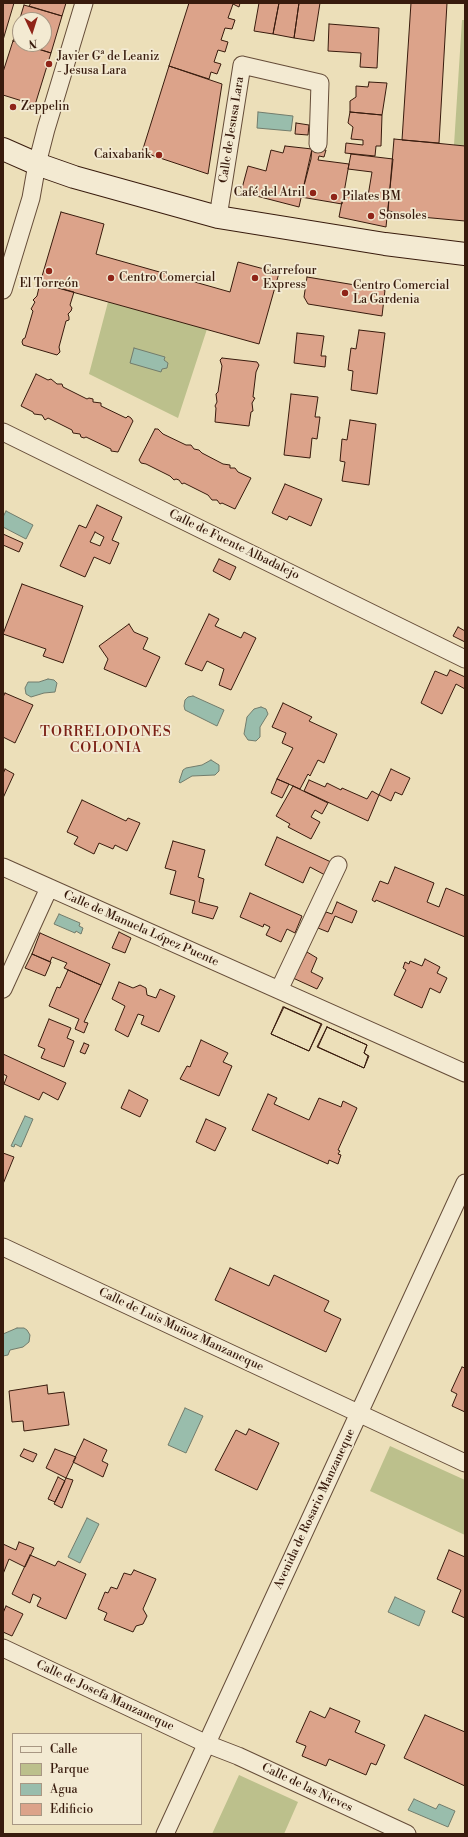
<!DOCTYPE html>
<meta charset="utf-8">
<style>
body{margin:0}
#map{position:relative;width:468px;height:1837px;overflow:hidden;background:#ecdfb9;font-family:"Libre Bodoni",serif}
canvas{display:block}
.frame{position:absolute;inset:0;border:4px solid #381b0d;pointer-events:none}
.legend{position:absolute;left:12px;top:1733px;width:130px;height:92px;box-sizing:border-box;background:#f3ead2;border:1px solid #a89783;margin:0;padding:5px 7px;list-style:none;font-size:12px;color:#381b0d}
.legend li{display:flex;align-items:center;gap:8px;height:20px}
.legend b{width:20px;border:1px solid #a89783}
.north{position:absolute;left:12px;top:12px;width:40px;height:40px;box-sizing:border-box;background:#f3ead2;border:1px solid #a89783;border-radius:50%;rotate:176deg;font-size:11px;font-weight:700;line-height:16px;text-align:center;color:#381b0d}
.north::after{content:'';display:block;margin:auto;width:14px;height:18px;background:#8f2418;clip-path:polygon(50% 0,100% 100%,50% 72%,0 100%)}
</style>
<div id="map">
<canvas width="468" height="1837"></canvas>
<div class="frame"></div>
<ul class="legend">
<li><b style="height:5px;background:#f3ead2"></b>Calle</li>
<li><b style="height:11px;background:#bcc08c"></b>Parque</li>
<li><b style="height:11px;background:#99bdac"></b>Agua</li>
<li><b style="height:11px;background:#dca38a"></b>Edificio</li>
</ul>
<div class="north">N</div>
</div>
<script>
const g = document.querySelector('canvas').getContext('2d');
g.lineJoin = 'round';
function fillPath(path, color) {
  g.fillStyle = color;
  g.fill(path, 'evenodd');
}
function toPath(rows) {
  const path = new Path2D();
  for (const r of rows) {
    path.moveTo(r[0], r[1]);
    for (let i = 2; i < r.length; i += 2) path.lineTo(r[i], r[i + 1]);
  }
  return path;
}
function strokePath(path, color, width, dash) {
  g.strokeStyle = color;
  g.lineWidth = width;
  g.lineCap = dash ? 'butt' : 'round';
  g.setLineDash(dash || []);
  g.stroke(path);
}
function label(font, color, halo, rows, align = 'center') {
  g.font = font + ' "Libre Bodoni",serif';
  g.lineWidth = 3.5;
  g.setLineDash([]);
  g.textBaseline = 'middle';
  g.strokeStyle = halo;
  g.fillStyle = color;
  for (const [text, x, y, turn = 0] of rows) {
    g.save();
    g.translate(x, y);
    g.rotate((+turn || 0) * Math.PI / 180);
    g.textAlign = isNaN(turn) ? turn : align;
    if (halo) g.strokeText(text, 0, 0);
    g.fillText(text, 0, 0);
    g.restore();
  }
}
fillPath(toPath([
 [462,20,465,20,465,146,454,145],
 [108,302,207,329,178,418,89,374],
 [390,1446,465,1480,465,1535,370,1491],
 [239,1775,298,1802,284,1834,212,1834]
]), '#bcc08c');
const water = toPath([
 [258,112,293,116,291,131,257,128,258,112],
 [134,348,165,357,164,360,168,363,167,368,162,369,161,372,130,363,134,348],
 [6,511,33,525,26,539,3,527,3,517,6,511],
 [48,679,54,680,57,683,55,692,44,693,31,697,26,694,25,688,28,682,39,682,48,679],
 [193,696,224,710,217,726,185,710,184,706,185,700,188,697,193,696],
 [261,707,266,709,268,714,260,727,260,737,256,741,248,740,244,734,247,717,254,709,261,707],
 [211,760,219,765,219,771,215,775,192,776,180,783,179,782,183,770,186,768,202,765,211,760],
 [59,914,80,923,79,926,83,928,81,934,76,931,75,933,54,924,59,914],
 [25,1116,33,1119,21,1147,15,1144,14,1147,11,1146,25,1116],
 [17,1328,24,1328,27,1330,30,1335,29,1342,23,1347,10,1350,8,1355,3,1356,3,1334,17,1328],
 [185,1408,203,1416,186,1453,168,1445,185,1408],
 [87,1518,99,1524,80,1563,68,1557,87,1518],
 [395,1597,425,1611,419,1626,388,1612,395,1597],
 [414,1799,436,1809,439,1804,455,1811,448,1827,408,1810,414,1799]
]);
fillPath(water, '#99bdac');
strokePath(water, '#727c6c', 1);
const building = toPath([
 [3,3,14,3,3,40,3,3],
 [31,3,66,3,62,16,29,6,31,3],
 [189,3,240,3,239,7,233,4,228,18,235,20,232,29,225,28,221,40,228,42,225,52,218,50,214,62,221,64,217,74,211,72,209,79,169,66,189,3],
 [259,3,279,3,273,34,254,31,259,3],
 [279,3,299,3,294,38,273,34,279,3],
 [299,3,320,3,314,41,294,38,299,3],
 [411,3,447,3,439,143,402,140,411,3],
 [24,5,62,16,51,53,22,44,44,44,44,20,20,20,20,43,13,41,24,5],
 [329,24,379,28,377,68,360,67,361,53,328,51,329,24],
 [13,41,51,53,35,105,3,95,3,72,13,41],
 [169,66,222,84,208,174,142,152,169,66],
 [369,82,387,83,382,115,350,112,350,101,356,97,356,86,368,87,369,82],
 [350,112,382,115,381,146,376,146,375,156,345,153,346,143,363,145,363,140,351,139,353,127,348,123,350,112],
 [296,123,309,125,308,135,295,134,296,123],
 [394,139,465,146,465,221,410,216,410,214,388,211,394,139],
 [285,146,312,149,299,207,241,192,248,166,266,171,271,150,283,153,285,146],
 [312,148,326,150,324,157,319,156,318,160,349,164,342,204,301,197,311,159,312,148],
 [351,154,393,159,386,227,339,217,344,191,368,196,372,172,348,169,351,154],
 [61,212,104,224,96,254,230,292,238,262,279,273,259,344,40,283,61,212],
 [307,277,385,290,382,316,308,304,304,297,307,277],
 [40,283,74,292,70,305,72,308,71,311,68,314,69,317,69,320,66,321,59,347,60,352,57,355,23,345,22,342,23,339,25,338,33,311,31,309,35,302,33,300,37,296,40,283],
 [359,330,385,333,377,394,351,390,353,371,348,370,351,348,356,349,359,330],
 [297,333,324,336,321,356,326,356,325,367,294,363,297,333],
 [222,358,257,362,259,365,256,372,253,397,255,398,252,403,253,411,251,412,249,426,215,422,216,408,215,406,217,402,216,394,218,392,222,366,220,360,222,358],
 [36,374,48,380,51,379,57,384,62,384,63,387,87,399,89,398,93,399,93,402,101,403,101,406,126,418,128,416,131,418,133,421,118,452,111,451,111,449,86,437,84,438,81,437,80,434,73,433,72,430,48,418,45,420,42,415,34,414,33,412,21,406,36,374],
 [291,394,318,397,315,417,320,417,317,439,312,438,310,458,284,455,291,394],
 [350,420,376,424,369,485,342,481,345,462,340,461,342,439,347,440,350,420],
 [155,429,158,429,163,434,186,445,191,445,194,449,199,450,202,453,223,464,230,465,230,468,235,468,238,472,251,478,235,509,222,503,220,504,217,500,212,500,208,495,184,483,182,484,179,480,176,479,174,480,170,476,146,464,141,463,139,460,155,429],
 [285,484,322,499,311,526,289,516,287,520,272,513,285,484],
 [97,505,122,517,112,540,119,543,110,564,94,557,85,577,60,566,79,525,86,528,97,505],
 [95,532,104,537,100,546,90,542,95,532],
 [3,534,23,543,19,552,3,545,3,534],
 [219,559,236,567,230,580,213,571,219,559],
 [22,584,83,606,63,663,43,656,46,649,3,634,22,584],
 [209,614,219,619,215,626,241,638,244,632,256,638,231,690,219,685,224,669,207,661,202,671,185,664,209,614],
 [129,624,134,632,148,638,143,649,160,657,146,687,104,669,108,659,99,646,129,624],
 [458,627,465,631,465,642,453,636,458,627],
 [450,670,465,677,465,689,456,684,442,714,421,703,435,671,447,676,450,670],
 [5,693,33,705,15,743,3,737,3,697,5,693],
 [283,703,312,717,309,721,337,734,324,763,318,760,310,776,308,774,300,789,277,779,293,748,282,743,286,733,272,727,283,703],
 [5,769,14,774,3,798,3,774,5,769],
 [391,769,410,778,402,795,395,792,391,801,379,795,391,769],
 [277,779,289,784,282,798,271,793,277,779],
 [309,780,325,787,327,783,341,790,342,788,367,799,372,791,379,795,368,821,304,791,309,780],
 [293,786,328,803,322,814,315,810,311,817,320,822,311,839,288,827,290,824,276,816,293,786],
 [82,800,126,821,128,818,140,823,127,851,115,845,113,849,99,843,94,854,74,844,78,837,67,832,82,800],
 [277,837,331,862,325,875,310,867,303,883,265,865,277,837],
 [173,841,205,850,198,877,204,879,199,902,218,907,213,919,192,913,195,901,170,894,176,871,165,868,173,841],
 [395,867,434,883,427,902,439,907,446,888,465,896,465,937,376,900,375,902,372,900,380,881,388,884,395,867],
 [250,893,302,916,295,933,287,929,281,942,266,935,270,927,264,924,263,927,240,917,250,893],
 [337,902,357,911,352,923,335,916,328,932,318,928,326,912,332,914,337,902],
 [119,932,131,938,125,953,112,948,119,932],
 [40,933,110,964,101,985,64,968,67,963,52,957,50,962,32,954,40,933],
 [307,952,317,958,311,972,323,978,317,989,293,978,307,952],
 [32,954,51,962,45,976,25,968,32,954],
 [425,959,440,967,437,973,447,978,440,993,430,988,422,1008,394,995,406,970,403,968,405,962,409,964,410,961,422,966,425,959],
 [68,970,101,985,84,1022,88,1023,84,1033,75,1029,79,1019,49,1006,57,987,60,988,68,970],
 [119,982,133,988,140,985,146,988,147,995,156,998,160,989,175,996,159,1032,141,1024,144,1016,138,1014,128,1037,115,1030,125,1006,112,999,119,982],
 [283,1007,321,1024,309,1051,271,1034,283,1007],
 [284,1007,322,1024,309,1051,271,1034,284,1007],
 [49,1019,71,1028,67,1038,74,1041,64,1067,41,1058,45,1049,38,1046,49,1019],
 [327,1027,367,1045,364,1053,368,1056,364,1068,317,1047,327,1027],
 [327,1027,367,1045,364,1053,369,1056,364,1068,318,1047,327,1027],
 [201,1040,228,1053,223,1062,232,1066,219,1096,180,1079,187,1066,190,1067,201,1040],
 [84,1043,89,1045,85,1054,80,1052,84,1043],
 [3,1054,66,1083,58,1100,43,1092,39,1100,4,1084,7,1076,3,1074,3,1054],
 [129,1090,148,1100,140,1117,121,1108,129,1090],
 [268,1094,277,1098,274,1104,309,1120,319,1098,341,1107,343,1101,357,1108,338,1150,340,1151,338,1154,341,1155,338,1164,329,1160,328,1164,252,1130,268,1094],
 [206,1119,226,1128,215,1151,196,1142,206,1119],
 [3,1153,14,1157,3,1184,3,1153],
 [230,1268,269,1286,274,1275,329,1301,324,1311,341,1319,326,1352,215,1300,230,1268],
 [462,1367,465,1368,465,1412,452,1406,457,1394,451,1391,462,1367],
 [47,1385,48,1394,64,1392,69,1425,24,1431,23,1421,12,1422,9,1391,47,1385],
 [249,1429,279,1443,257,1490,215,1470,236,1430,246,1435,249,1429],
 [84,1439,107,1450,102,1461,108,1464,103,1477,73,1462,84,1439],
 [24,1449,37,1454,33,1462,20,1456,24,1449],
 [55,1449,76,1457,66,1478,46,1468,55,1449],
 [58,1477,65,1481,55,1502,48,1499,58,1477],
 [66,1478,73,1480,62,1508,54,1504,66,1478],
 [19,1542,34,1548,25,1567,9,1559,3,1574,3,1544,16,1550,19,1542],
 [449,1550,465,1557,465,1618,452,1612,461,1590,437,1579,449,1550],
 [30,1555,55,1566,58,1561,86,1574,66,1619,37,1606,41,1598,33,1594,30,1603,12,1594,30,1555],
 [134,1570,156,1579,143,1609,147,1616,143,1624,136,1626,133,1632,104,1620,107,1613,98,1609,105,1592,108,1593,111,1587,117,1589,124,1573,131,1575,134,1570],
 [6,1606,23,1614,12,1636,3,1632,3,1613,6,1606],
 [330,1708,360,1721,355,1732,385,1745,376,1765,371,1763,366,1775,329,1759,326,1766,302,1756,306,1746,296,1742,310,1711,325,1718,330,1708],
 [425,1715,465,1732,465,1786,404,1758,425,1715]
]);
fillPath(building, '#dca38a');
strokePath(building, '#381b0d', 1);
const minor = toPath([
 [218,217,242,65,320,83,318,144],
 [3,290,31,198,37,164,46,129,84,3],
 [3,432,465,659],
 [3,867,465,1073],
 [3,989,49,888],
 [279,990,338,865],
 [3,1247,465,1463],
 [3,1648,207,1744,238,1756,407,1834],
 [165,1834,465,1183]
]);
const secondary = toPath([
 [3,149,37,164,74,177,218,217,385,244,465,254]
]);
strokePath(minor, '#654c38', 19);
strokePath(secondary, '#381b0d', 24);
strokePath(minor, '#f3ead2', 17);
strokePath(secondary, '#f3ead2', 22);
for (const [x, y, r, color] of [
 [49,64,4,"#8f2418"],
 [13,107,4,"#8f2418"],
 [159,155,4,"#8f2418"],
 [313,193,4,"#8f2418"],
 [334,197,4,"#8f2418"],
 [371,216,4,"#8f2418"],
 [49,271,4,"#8f2418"],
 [111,278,4,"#8f2418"],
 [255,278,4,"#8f2418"],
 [345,293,4,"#8f2418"]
]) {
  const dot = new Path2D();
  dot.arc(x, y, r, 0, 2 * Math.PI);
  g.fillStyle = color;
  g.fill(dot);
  strokePath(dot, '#f3ead2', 1.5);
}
label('12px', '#381b0d', '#f3ead2', [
 ["Javier Gª de Leaniz",57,57],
 ["- Jesusa Lara",57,71],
 ["Zeppelin",21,107],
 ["Caixabank",151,155,"right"],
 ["Café del Atril",305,193,"right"],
 ["Pilates BM",342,197],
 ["Sonsoles",379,216],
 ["Carrefour",263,271],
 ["Express",263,285],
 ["Centro Comercial",119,278],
 ["El Torreón",49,284,"center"],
 ["Centro Comercial",353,286],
 ["La Gardenia",353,300]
], 'left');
label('12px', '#381b0d', '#f3ead2', [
 ["Calle de Jesusa Lara",232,130,-81],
 ["Calle de Fuente Albadalejo",234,545,26],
 ["Calle de Manuela López Puente",141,929,24],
 ["Calle de Luis Muñoz Manzaneque",181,1330,25],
 ["Avenida de Rosario Manzaneque",315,1509,-65],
 ["Calle de Josefa Manzaneque",105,1696,25],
 ["Calle de las Nieves",307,1788,25]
]);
g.letterSpacing = '1px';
label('14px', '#7a1f14', '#f3ead2', [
 ["TORRELODONES",106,733],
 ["COLONIA",106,749]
]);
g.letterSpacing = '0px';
</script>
